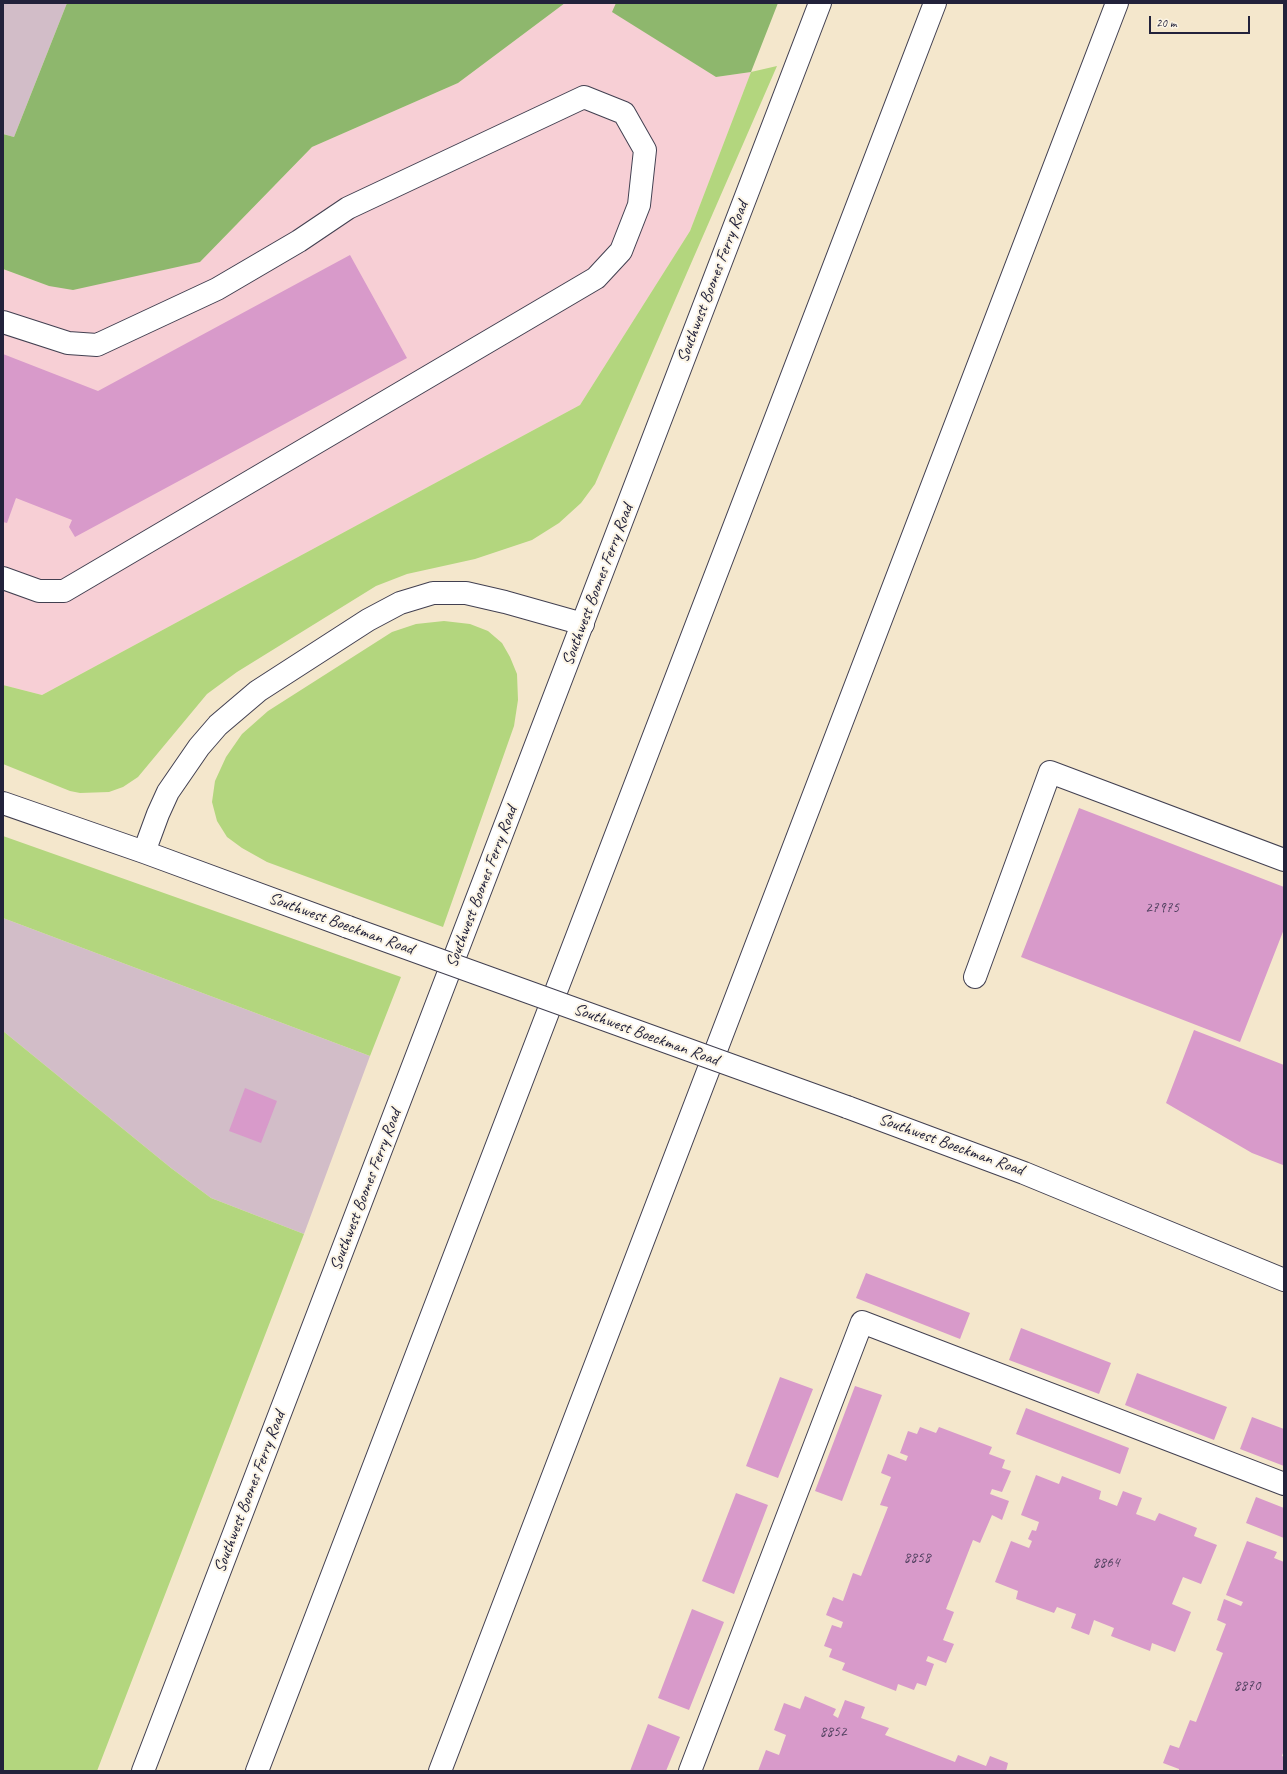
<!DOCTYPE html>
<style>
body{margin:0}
#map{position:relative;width:1287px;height:1774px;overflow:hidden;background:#f4e7cc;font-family:Caveat,sans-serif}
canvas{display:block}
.frame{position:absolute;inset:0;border:4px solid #22223b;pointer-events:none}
.scale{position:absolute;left:1149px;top:16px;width:101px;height:18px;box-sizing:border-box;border:2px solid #22223b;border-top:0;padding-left:5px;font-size:12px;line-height:14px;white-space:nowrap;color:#22223b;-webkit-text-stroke:3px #fcf5e5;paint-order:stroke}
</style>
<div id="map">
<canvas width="1287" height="1774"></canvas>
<div class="frame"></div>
<div class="scale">20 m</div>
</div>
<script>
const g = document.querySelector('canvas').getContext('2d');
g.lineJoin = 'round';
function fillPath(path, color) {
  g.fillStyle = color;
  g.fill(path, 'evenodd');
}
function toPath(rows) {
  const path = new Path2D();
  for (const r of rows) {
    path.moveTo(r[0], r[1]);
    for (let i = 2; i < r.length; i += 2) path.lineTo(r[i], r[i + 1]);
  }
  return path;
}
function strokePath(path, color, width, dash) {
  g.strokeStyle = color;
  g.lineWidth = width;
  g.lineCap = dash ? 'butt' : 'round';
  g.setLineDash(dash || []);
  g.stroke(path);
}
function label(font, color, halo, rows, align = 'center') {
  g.font = font + ' Caveat,sans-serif';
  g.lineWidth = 4;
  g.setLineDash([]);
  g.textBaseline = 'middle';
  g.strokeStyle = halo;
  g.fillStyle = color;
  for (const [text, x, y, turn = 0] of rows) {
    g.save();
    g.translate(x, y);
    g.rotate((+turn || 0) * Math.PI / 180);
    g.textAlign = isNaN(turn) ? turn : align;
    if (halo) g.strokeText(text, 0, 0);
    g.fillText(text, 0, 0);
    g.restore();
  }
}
fillPath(toPath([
 [565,3,616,3,613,12,716,77,751,72,690,231,580,405,42,695,3,685,3,269,49,286,200,262,312,147,458,83]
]), '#f7cfd5');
fillPath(toPath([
 [3,3,67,3,14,137,3,134],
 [3,918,370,1056,304,1234,211,1198,171,1168,3,1031]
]), '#d2bdc8');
fillPath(toPath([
 [777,66,595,484,581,503,559,523,532,540,475,559,407,574,376,586,237,672,207,694,138,777,123,787,109,792,80,793,70,791,3,764,3,685,42,695,580,405,690,231,751,72],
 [444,621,470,624,488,631,502,643,510,657,517,674,518,700,514,726,443,927,267,862,242,848,227,837,217,821,212,802,215,781,226,757,242,734,268,711,392,632,416,624],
 [3,836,401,977,370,1056,3,918],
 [3,1031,171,1168,211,1198,304,1234,97,1771,3,1771]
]), '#b3d67e');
fillPath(toPath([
 [67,3,565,3,458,83,312,147,200,262,73,290,49,286,3,269,3,134,14,137],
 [616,3,778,3,751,72,716,77,612,12]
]), '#8eb76d');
fillPath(toPath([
 [350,255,407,358,75,537,69,527,72,520,16,498,7,523,3,522,3,354,98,391],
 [1079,808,1284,887,1284,929,1240,1042,1021,957],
 [1194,1030,1284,1065,1283,1165,1252,1153,1166,1103],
 [245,1088,277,1101,261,1143,229,1131],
 [866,1273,970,1313,960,1339,856,1298],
 [1021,1328,1111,1363,1099,1394,1009,1360],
 [1137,1373,1227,1407,1214,1440,1125,1405],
 [780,1377,813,1389,778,1478,746,1466],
 [855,1386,882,1395,842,1501,815,1491],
 [1026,1408,1129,1448,1120,1474,1016,1434],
 [1252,1417,1284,1429,1284,1466,1240,1449],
 [920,1427,936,1433,939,1427,992,1447,989,1454,1005,1460,1002,1468,1011,1471,1002,1492,992,1489,990,1494,1009,1501,1002,1520,992,1515,980,1543,973,1540,946,1609,954,1612,943,1640,954,1644,946,1663,928,1656,926,1661,934,1664,926,1686,917,1683,914,1690,898,1684,896,1691,842,1670,845,1663,829,1657,832,1649,824,1646,832,1625,841,1628,843,1622,826,1615,833,1597,843,1601,853,1573,861,1576,888,1507,880,1505,891,1477,881,1473,888,1454,906,1461,908,1456,900,1453,908,1431,917,1434],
 [1036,1475,1059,1484,1062,1476,1101,1491,1099,1499,1117,1506,1123,1491,1142,1498,1136,1514,1155,1521,1159,1513,1197,1528,1194,1536,1217,1545,1201,1584,1183,1577,1172,1604,1191,1612,1175,1652,1152,1643,1150,1651,1111,1636,1114,1628,1094,1620,1089,1635,1071,1628,1076,1614,1057,1607,1054,1613,1016,1599,1018,1591,995,1582,1011,1541,1029,1548,1032,1541,1028,1539,1032,1530,1036,1531,1039,1522,1021,1515],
 [736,1493,768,1505,734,1594,702,1581],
 [1256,1497,1284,1508,1284,1538,1246,1523],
 [1247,1541,1277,1552,1274,1558,1284,1562,1284,1750,1282,1756,1284,1757,1284,1771,1179,1771,1179,1769,1163,1763,1170,1745,1179,1748,1190,1720,1196,1722,1223,1653,1216,1650,1226,1624,1217,1620,1224,1599,1241,1606,1243,1602,1226,1595],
 [692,1609,724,1622,689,1710,658,1698],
 [805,1696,836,1709,833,1715,838,1718,845,1700,865,1707,861,1718,889,1728,885,1735,955,1762,958,1755,986,1766,990,1756,1008,1763,1006,1771,758,1771,766,1750,779,1755,786,1735,774,1730,784,1703,800,1709],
 [648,1724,680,1737,666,1771,630,1771]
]), '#d89aca');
const minor = toPath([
 [3,322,68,343,97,345,217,289,299,241,348,208,584,97,624,113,645,150,639,205,621,251,596,278,64,591,39,591,3,578],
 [975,977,1050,772,1284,860],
 [143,1771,820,3],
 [690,1771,862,1322,1284,1484]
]);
const major = toPath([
 [3,803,144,852,348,927],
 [144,852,158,814,168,792,199,747,218,725,258,691,368,620,400,603,433,593,466,593,505,602,583,624],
 [847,1107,1024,1173,1284,1280]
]);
const highway = toPath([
 [257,1771,935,3],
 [440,1771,1117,3]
]);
strokePath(minor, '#424051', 24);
strokePath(major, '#424051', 24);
strokePath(highway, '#424051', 24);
strokePath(minor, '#fff', 22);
strokePath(major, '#fff', 22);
strokePath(highway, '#fff', 22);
const majorBridge = toPath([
 [348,927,847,1107]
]);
strokePath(majorBridge, '#424051', 24, []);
strokePath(majorBridge, '#fff', 22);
label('15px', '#50405f', null, [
 ["27975",1162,908],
 ["8858",917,1558],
 ["8864",1106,1563],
 ["8870",1247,1686],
 ["8852",833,1732]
]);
label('17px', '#22223b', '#fcf5e5', [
 ["Southwest Boones Ferry Road",713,282,-69],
 ["Southwest Boones Ferry Road",598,585,-69],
 ["Southwest Boones Ferry Road",482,887,-69],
 ["Southwest Boeckman Road",341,924,20],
 ["Southwest Boeckman Road",646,1035,20],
 ["Southwest Boeckman Road",951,1145,20],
 ["Southwest Boones Ferry Road",366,1190,-69],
 ["Southwest Boones Ferry Road",250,1492,-69]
]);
</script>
